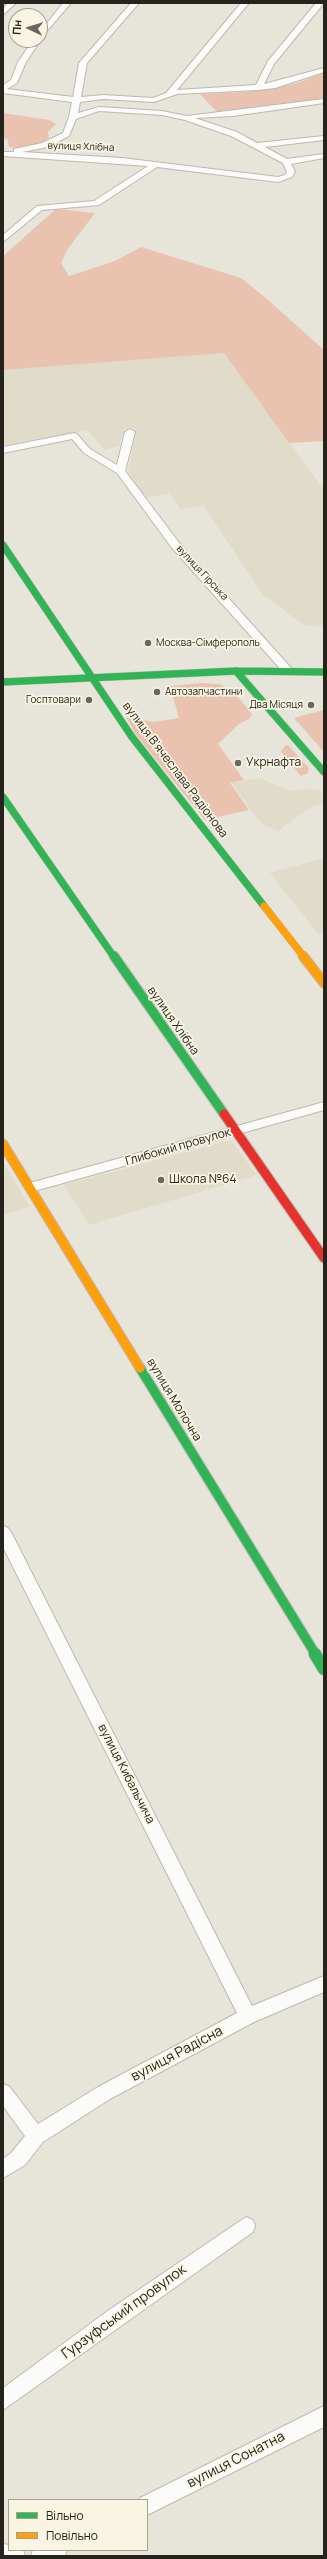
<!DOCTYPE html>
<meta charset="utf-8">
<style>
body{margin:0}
#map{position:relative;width:327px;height:2559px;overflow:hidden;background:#e7e4da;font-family:Manrope,sans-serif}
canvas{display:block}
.frame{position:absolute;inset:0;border:4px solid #25231c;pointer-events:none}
.legend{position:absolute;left:8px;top:2499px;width:140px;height:52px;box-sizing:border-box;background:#f9f5e2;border:1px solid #a4a193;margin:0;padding:5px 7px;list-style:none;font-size:12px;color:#25231c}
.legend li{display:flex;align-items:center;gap:8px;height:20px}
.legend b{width:20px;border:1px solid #a4a193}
.north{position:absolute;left:8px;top:8px;width:40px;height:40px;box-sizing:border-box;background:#f9f5e2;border:1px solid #a4a193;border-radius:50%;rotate:274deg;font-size:11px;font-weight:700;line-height:16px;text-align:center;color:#25231c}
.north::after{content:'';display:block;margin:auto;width:14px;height:18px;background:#69675e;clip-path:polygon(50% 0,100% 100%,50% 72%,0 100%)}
</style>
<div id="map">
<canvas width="327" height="2559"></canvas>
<div class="frame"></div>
<ul class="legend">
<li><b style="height:5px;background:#30b455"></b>Вільно</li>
<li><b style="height:5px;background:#ff9f0a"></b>Повільно</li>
</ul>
<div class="north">Пн</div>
</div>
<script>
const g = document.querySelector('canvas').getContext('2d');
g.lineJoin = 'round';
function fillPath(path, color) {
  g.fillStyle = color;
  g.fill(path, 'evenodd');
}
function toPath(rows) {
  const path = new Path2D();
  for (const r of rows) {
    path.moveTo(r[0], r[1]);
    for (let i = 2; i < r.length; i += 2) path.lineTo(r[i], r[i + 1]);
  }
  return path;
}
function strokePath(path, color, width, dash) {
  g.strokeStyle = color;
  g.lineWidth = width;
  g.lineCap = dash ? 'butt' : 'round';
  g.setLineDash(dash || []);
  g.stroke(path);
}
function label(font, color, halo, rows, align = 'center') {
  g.font = font + ' Manrope,sans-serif';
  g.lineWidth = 3.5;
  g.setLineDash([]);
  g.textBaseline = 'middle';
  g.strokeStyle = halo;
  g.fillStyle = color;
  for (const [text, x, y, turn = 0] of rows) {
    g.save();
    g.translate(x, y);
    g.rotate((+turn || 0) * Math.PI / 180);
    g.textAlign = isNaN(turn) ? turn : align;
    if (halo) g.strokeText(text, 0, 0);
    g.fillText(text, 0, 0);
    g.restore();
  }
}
fillPath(toPath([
 [224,353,322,487,324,487,324,627,304,625,263,595,204,506,181,509,169,493,145,498,128,471,136,433,133,427,124,429,119,446,104,450,88,430,3,445,3,370],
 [260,778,287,790,318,789,324,796,324,803,312,806,278,831,266,826,255,816,232,783],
 [324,858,324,934,319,935,270,873],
 [231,1140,257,1175,89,1225,64,1185],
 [4,1164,30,1207,3,1215,3,1165]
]), '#e0dcc9');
fillPath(toPath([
 [324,73,324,99,217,112,200,94,246,92,294,84],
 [3,113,49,120,56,124,48,132,49,137,42,143,17,148,9,147,8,140,3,137],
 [56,209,95,213,67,250,61,263,69,276,115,261,141,247,241,278,267,299,324,350,324,441,289,443,224,353,3,370,3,256],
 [202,683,219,684,233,691,252,714,250,718,239,724,218,744,244,780,230,783,249,810,205,820,137,736,126,717,154,722,179,718,170,686],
 [324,710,324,752,294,718],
 [286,745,289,746,309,768,308,773,301,776,282,753,281,751]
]), '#e9c2b0');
const street = toPath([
 [8,3,16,3,3,15,3,9,8,3],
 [63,3,71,3,40,39,41,40,26,62,17,83,7,89,73,97,79,63,131,3,139,3,87,63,81,97,103,95,153,98,166,93,241,3,249,3,177,90,256,85,268,61,316,3,324,3,274,64,264,84,324,68,324,72,275,88,258,90,177,94,154,102,103,99,80,102,78,113,99,107,162,111,187,116,324,99,324,103,233,116,195,118,237,132,257,143,324,136,324,140,265,147,287,159,324,154,324,158,291,164,295,172,292,177,278,182,157,167,99,205,42,210,3,242,3,235,37,206,94,201,148,166,3,156,3,152,14,152,14,149,42,143,63,133,69,117,72,102,3,93,3,85,11,80,18,62,33,40,40,40,40,32,63,3],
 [99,111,162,115,185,120,231,136,283,163,287,172,285,175,278,177,122,158,22,152,48,147,69,136,76,119,99,111],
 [130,429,135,432,125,471,180,544,292,669,292,673,284,673,172,548,117,473,84,453,72,439,3,453,3,447,74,433,77,434,90,449,117,465,125,432,130,429],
 [324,1102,324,1110,31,1192,24,1187,26,1184,324,1102],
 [3,1526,8,1528,11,1532,252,2006,324,1976,324,1992,254,2022,110,2099,43,2142,25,2165,3,2178,3,2159,11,2153,25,2136,3,2106,3,2084,9,2086,38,2124,98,2087,237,2013,3,1547,3,1526],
 [246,2217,253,2220,255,2226,253,2232,3,2410,3,2388,109,2310,246,2217],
 [324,2406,324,2427,147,2515,147,2500,139,2500,140,2498,324,2406],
 [3,2544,9,2545,9,2550,23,2550,25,2556,3,2556,3,2544],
 [33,2550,67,2550,65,2556,31,2556,33,2550]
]);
const fastFar2 = toPath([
 [3,545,132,737,264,906],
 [236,671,324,772],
 [3,682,236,671,324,672],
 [3,797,114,957]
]);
const fastFar1 = toPath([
 [114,956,224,1114],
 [140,1368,316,1655]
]);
const fast = toPath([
 [315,1654,324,1669]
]);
const slowFar1 = toPath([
 [264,906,304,957]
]);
const slow = toPath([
 [303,956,324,983],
 [3,1144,140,1368]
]);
const jam = toPath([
 [224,1114,324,1258]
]);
strokePath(street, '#bcb9b1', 2);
strokePath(fastFar2, '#bcb9b1', 8);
strokePath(fastFar1, '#bcb9b1', 11);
strokePath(fast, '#bcb9b1', 14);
strokePath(slowFar1, '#bcb9b1', 8);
strokePath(slow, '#bcb9b1', 11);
strokePath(jam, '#bcb9b1', 11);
fillPath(street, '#fbfbf9');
strokePath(fastFar2, '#30b455', 7);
strokePath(fastFar1, '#30b455', 9);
strokePath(fast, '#30b455', 12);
strokePath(slowFar1, '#ff9f0a', 7);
strokePath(slow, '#ff9f0a', 9);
strokePath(jam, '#e5322d', 9);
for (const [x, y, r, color] of [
 [148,643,4,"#69675e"],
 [157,692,4,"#69675e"],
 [89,700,4,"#69675e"],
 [311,705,4,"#69675e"],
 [238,763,4,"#69675e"],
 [161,1180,4,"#69675e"]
]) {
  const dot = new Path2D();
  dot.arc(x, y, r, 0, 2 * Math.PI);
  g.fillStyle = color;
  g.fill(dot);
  strokePath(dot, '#f9f5e2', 1.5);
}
label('10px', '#25231c', '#f9f5e2', [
 ["вулиця Хлібна",81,147,2],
 ["вулиця Гірська",202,573,47]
]);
label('10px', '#25231c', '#f9f5e2', [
 ["Москва-Сімферополь",156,643],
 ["Автозапчастини",165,692],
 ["Госптовари",81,700,"right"],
 ["Два Місяця",303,705,"right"]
], 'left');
label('12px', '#25231c', '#f9f5e2', [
 ["Укрнафта",246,763],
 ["Школа №64",169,1180]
], 'left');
label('12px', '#25231c', '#f9f5e2', [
 ["вулиця В'ячеслава Радіонова",175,770,53],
 ["вулиця Хлібна",173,1021,55],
 ["Глибокий провулок",178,1147,-16],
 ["вулиця Молочна",174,1400,59],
 ["вулиця Кибальчича",126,1774,63]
]);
label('14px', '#25231c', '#f9f5e2', [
 ["вулиця Радісна",177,2054,-28],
 ["Гурзуфський провулок",124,2312,-36],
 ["вулиця Сонатна",236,2460,-27]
]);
</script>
